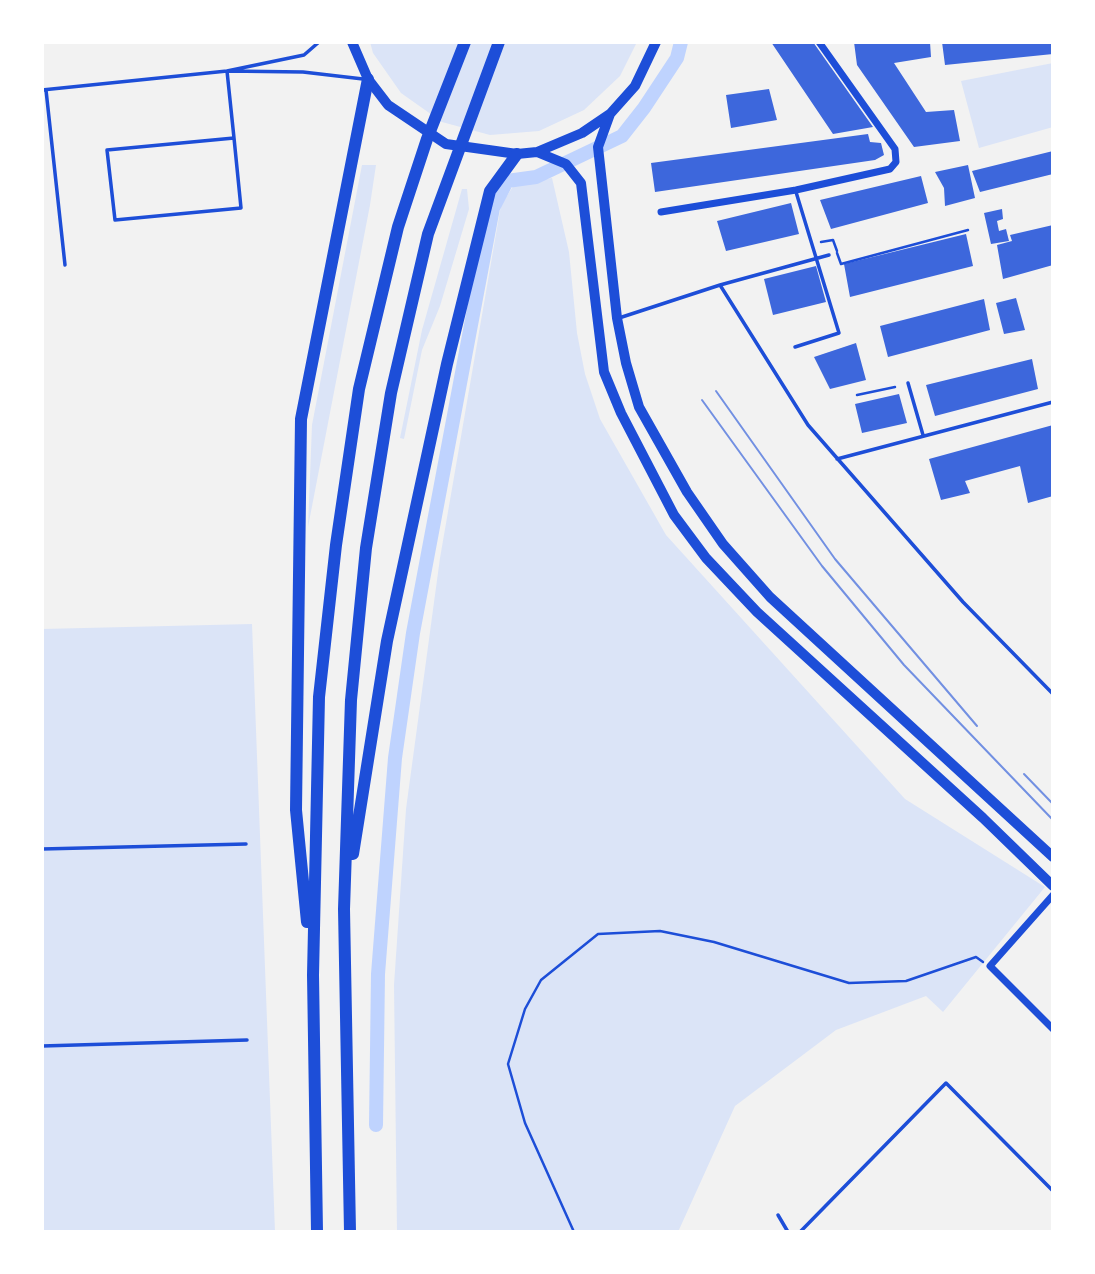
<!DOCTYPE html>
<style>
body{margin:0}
#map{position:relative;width:1095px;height:1274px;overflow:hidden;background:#f2f2f2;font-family:"Source Serif 4",serif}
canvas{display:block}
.frame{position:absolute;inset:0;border:44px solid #fff;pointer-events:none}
</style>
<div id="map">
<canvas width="1095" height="1274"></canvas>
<div class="frame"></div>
</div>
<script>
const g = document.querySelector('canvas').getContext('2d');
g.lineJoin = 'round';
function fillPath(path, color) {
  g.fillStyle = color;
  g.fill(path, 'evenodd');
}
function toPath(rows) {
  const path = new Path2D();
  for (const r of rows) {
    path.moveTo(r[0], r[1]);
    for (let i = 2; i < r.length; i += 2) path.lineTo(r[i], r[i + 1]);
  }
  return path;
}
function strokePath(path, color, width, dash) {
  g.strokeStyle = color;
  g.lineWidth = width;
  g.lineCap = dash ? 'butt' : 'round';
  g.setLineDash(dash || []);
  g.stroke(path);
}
fillPath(toPath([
 [370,42,637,42,620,76,584,110,539,131,490,135,442,122,401,93,373,53],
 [1053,63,1053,127,979,148,961,81],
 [362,165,376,165,370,205,308,527,312,425],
 [552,178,569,252,577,333,585,374,600,419,666,535,905,799,1045,887,943,1012,926,996,836,1030,735,1106,678,1232,397,1232,394,985,406,809,440,558,501,205,514,185],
 [462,189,467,189,469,209,440,306,422,350,404,439,400,438,422,330],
 [252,624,275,1232,42,1232,42,629]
]), '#dbe4f7');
strokePath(toPath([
 [376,1125,378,974,395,758,413,633,493,208,507,181,536,177,622,136,644,108,677,58,681,42]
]), '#bfd3fe', 14);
fillPath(toPath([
 [771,42,813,42,873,127,833,134],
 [854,42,930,42,931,57,894,63,926,112,954,110,960,141,914,147,857,65],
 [942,42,1053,42,1053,54,945,65],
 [769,89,777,120,731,128,726,95],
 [868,134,870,142,881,143,884,155,875,160,655,192,651,163],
 [1053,151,1053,174,980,192,972,171],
 [968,165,975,198,945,206,944,188,935,172],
 [921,176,928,203,831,229,820,200],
 [791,203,799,234,726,251,717,221],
 [1002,209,1003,219,997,221,999,231,1006,229,1009,241,991,244,984,213],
 [1053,225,1053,265,1003,279,997,245,1012,241,1010,235],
 [966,234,973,266,850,297,844,264],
 [816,266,826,302,773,315,764,279],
 [1016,298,1025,330,1004,334,996,303],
 [984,299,990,330,888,357,880,326],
 [856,343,866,380,830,389,814,357],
 [1032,359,1038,389,935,416,926,385],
 [899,394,907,423,862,433,855,404],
 [1053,425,1053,496,1028,503,1020,466,965,481,970,493,941,500,929,459]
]), '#3d67dc');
strokePath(toPath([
 [821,242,833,240,837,251],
 [837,253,841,264,968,230],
 [857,395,895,387],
 [574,1232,525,1123,508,1064,525,1009,541,980,598,934,660,931,714,942,849,983,906,981,976,957,983,962]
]), '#1d4ed8', 2.5);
strokePath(toPath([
 [319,42,304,55,227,71,303,72,363,79],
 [42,90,227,71,234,138,241,208,115,220,107,150,234,138],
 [46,90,65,265],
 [720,285,829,255],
 [619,318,720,285,808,425,963,602,1053,694],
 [795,347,839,333,796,192],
 [908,383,923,435],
 [837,459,1053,402],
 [42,849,246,844],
 [42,1046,247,1040],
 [778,1215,788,1232],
 [800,1232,946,1083,1053,1191]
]), '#1d4ed8', 3.5);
strokePath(toPath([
 [661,212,796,190,890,169,896,162,895,149,819,42],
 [1053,895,990,966,1053,1029]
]), '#1d4ed8', 7);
strokePath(toPath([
 [352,42,368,79,388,105,446,144,517,154,537,152,582,133,610,114,635,86,656,42],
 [610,114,598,147,617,318,626,363,639,407,687,492,723,544,770,597,1053,857],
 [537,152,566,164,581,183,604,372,621,413,674,515,706,558,757,612,983,818,1053,886]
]), '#1d4ed8', 10);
strokePath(toPath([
 [353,854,387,641,447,364,490,191,517,154],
 [307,922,296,810,301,419,368,79],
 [317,1232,313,975,319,697,336,545,359,389,398,227,427,139,465,42],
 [350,1232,344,909,351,700,366,548,391,393,428,234,499,42]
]), '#1d4ed8', 12);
strokePath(toPath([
 [716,391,835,559,977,726],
 [702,400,822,566,904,665,1053,820],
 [1024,774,1053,804]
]), '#7290e2', 2);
</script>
